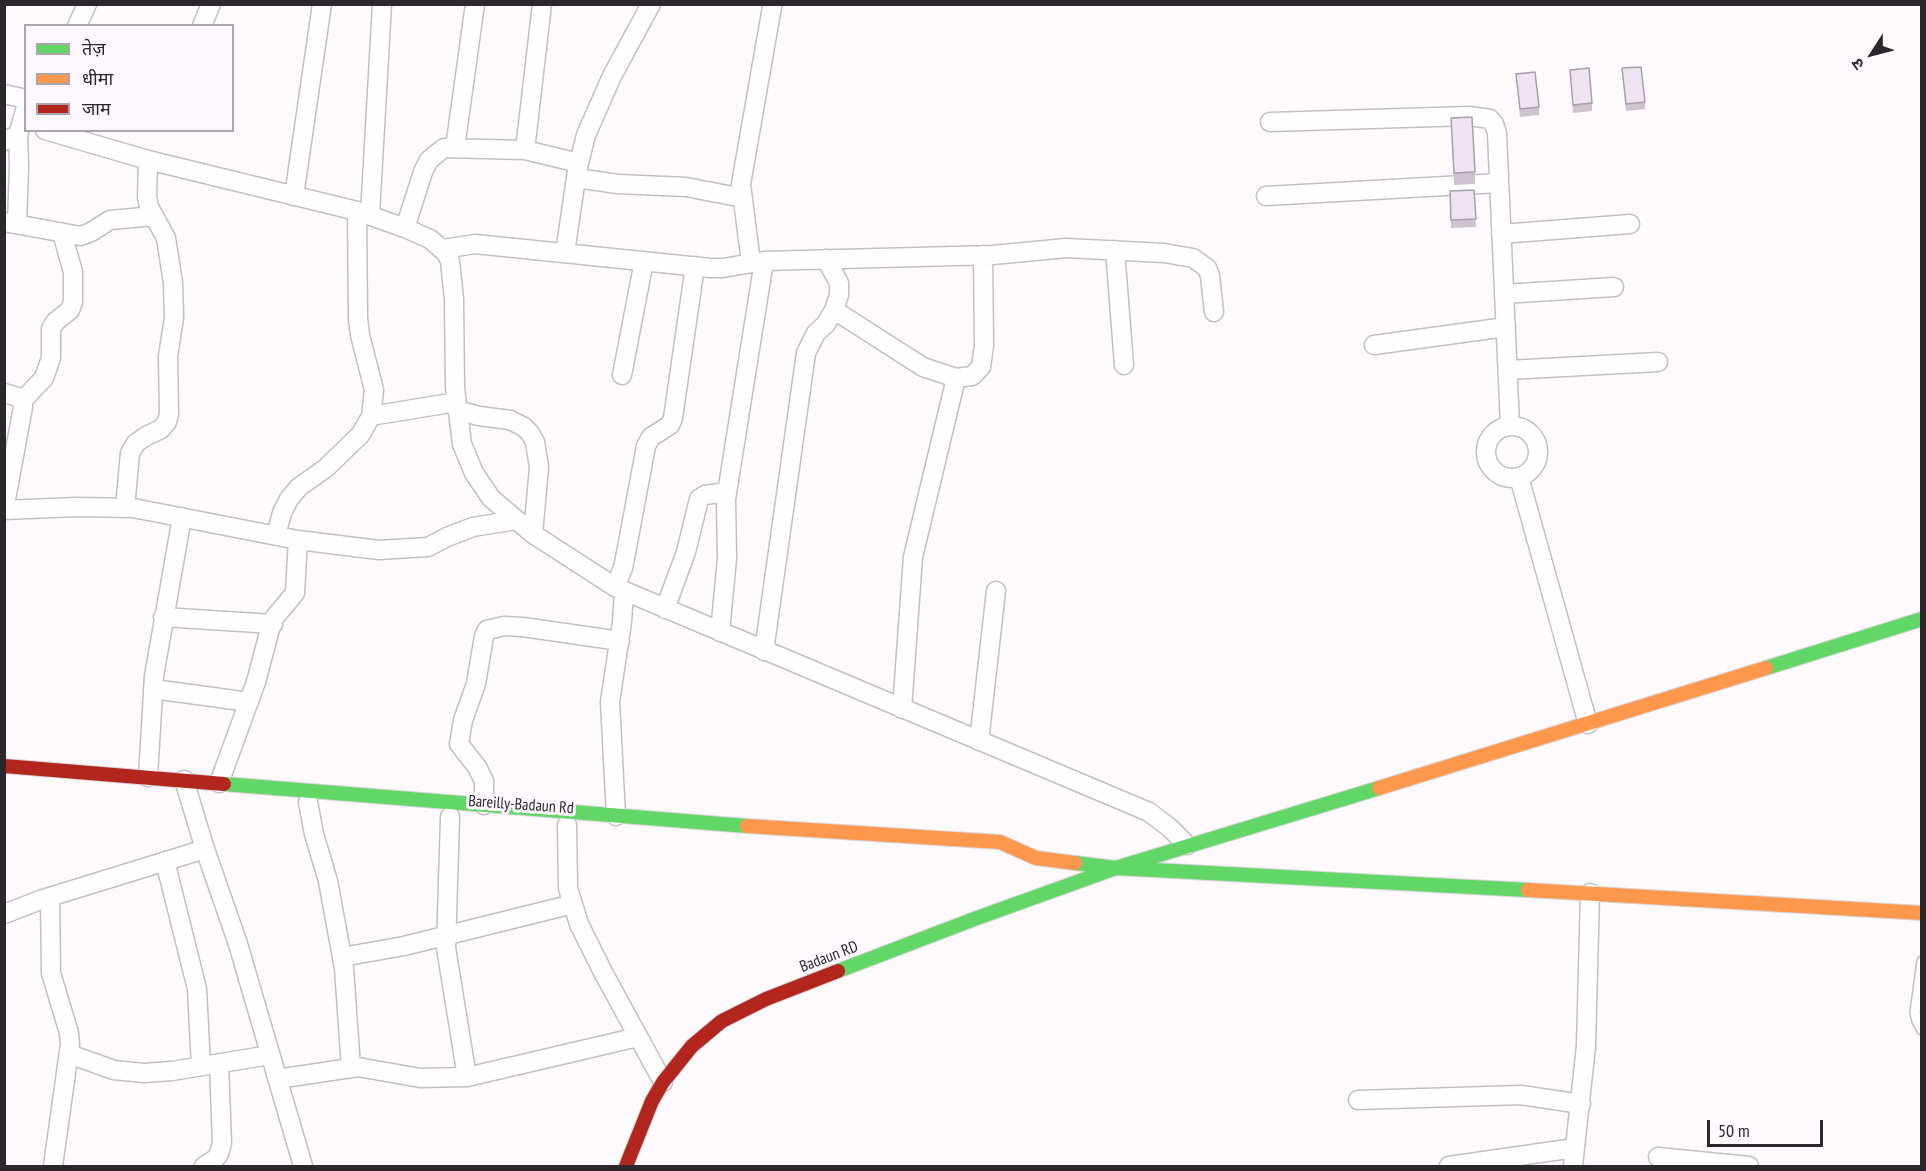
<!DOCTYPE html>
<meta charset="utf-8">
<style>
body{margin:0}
#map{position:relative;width:1926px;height:1171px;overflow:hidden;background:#fdf9fd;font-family:"PT Sans Narrow","Noto Sans Devanagari",sans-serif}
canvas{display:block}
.frame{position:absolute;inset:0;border:6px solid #2b272c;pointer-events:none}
.legend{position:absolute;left:24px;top:24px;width:210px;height:108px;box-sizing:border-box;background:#fef7ff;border:2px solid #aaa4ab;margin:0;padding:8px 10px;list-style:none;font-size:18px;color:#2b272c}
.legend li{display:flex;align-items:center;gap:12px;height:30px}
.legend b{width:30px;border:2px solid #aaa4ab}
.north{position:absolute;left:1842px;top:24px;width:60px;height:60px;-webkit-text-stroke:4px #fef7ff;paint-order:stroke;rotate:234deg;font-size:16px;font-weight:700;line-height:24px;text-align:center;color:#2b272c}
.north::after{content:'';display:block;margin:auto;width:21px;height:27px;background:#2b272c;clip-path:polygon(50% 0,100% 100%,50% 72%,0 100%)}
.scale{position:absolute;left:1707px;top:1120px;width:116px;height:27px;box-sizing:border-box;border:3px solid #2b272c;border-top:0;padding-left:8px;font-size:18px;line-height:21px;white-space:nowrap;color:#2b272c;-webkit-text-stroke:4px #fef7ff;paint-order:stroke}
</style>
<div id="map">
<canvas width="1926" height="1171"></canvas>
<div class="frame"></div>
<ul class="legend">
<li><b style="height:8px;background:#63d668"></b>तेज़</li>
<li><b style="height:8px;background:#ff974d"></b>धीमा</li>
<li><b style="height:8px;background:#b3261e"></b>जाम</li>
</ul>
<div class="north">उ</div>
<div class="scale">50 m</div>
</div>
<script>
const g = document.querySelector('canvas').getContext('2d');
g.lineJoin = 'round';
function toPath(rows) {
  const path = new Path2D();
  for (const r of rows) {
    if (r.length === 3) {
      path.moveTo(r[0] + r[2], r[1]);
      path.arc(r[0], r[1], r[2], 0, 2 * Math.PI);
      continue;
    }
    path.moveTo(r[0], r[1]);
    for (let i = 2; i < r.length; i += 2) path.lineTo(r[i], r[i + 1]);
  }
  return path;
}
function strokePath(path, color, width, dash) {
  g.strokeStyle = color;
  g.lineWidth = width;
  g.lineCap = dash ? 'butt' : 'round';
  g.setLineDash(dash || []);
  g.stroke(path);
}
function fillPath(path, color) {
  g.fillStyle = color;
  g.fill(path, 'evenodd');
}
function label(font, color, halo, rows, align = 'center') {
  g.font = font + ' "PT Sans Narrow",sans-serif';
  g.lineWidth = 6;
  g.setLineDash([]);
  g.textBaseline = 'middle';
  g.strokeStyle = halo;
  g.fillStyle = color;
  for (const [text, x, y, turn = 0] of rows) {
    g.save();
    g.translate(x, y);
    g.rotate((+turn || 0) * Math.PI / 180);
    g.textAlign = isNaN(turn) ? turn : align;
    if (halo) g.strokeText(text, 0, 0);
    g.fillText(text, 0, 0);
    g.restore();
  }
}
const lane = toPath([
 [1922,961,1915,1013,1917,1021,1922,1030]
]);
const street = toPath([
 [77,26,87,4],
 [202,26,211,4],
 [4,94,26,99],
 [1270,122,1469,116,1490,119,1494,124,1497,133,1510,426],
 [45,130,148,160,357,211,405,228,430,239,446,253,450,261,454,299,455,388,462,444,474,473,491,498,533,534,615,587,1149,812,1170,828,1187,845],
 [4,141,18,135,26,107],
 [455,148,475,4],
 [525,150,542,4],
 [576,178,618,184,686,187,743,198],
 [294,196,322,4],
 [1266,196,1499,183],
 [370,215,382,4],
 [4,222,81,236,91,232,110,220,154,216],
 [17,224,19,166,18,135],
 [405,228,423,172,429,160,444,148,525,150,579,163],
 [1501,234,1630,224],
 [443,249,475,244,710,268,723,268,764,261,993,255,1066,248,1164,253,1193,258,1207,268,1210,276,1214,312],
 [1115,250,1124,365],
 [565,253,577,171,586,135,612,76,651,4],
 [751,263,741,184,772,7],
 [1504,294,1614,287],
 [834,310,923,367,956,378,972,376,981,367,984,346,983,255],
 [1374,345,1506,327],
 [1508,370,1658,362],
 [622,375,644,261],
 [4,393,18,397,22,401,23,407,4,510],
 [22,401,44,378,51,358,51,329,55,322,70,310,73,302,73,272,62,233],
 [457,410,479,416,510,420,524,427,530,433,535,442,539,467,533,534],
 [371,416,456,402],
 [1512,452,26],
 [1519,477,1588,724],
 [125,508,130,453,136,443,146,436,161,429,167,422,169,414,168,356,174,318,173,283,166,238,149,207,147,197,148,160],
 [4,510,77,507,133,508,298,540,379,550,428,547,447,537,473,527,516,520],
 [276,535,282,513,289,499,299,487,326,468,361,434,371,416,374,390,360,335,358,318,357,211],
 [615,587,623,568,626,553,646,446,651,437,670,425,673,418,695,266],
 [665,609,686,552,699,499,705,495,727,492],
 [163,617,273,624],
 [720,632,727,558,726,499,764,261],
 [764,651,806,353,816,333,826,324,834,310,839,295,839,283,826,259],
 [153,689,249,702],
 [902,709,913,557,956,378],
 [979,741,996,591],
 [148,777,154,676,182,517],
 [184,780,205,849,238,944,303,1166],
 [219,783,256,682,270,629,275,617,295,593,298,540],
 [308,802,314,834,328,881,344,968,351,1068],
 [484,805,484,781,477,767,459,744,463,720,476,684,484,636,487,630,504,626,523,627,620,641],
 [616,816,610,702,622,622,624,591],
 [450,817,446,948,467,1077],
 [567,825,568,888,579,924,604,974,663,1082],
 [165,861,197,989,201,1066],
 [50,897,51,973,69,1033,70,1044,53,1166],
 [4,914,43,899,205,849],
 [342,957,404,946,573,904],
 [69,1054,114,1070,144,1073,172,1071,270,1055],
 [277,1079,358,1067,420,1078,467,1077,638,1037],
 [1358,1100,1521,1095,1581,1104],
 [1658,1157,1749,1166],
 [204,1166,215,1159,219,1154,222,1143,219,1063],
 [1449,1166,1575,1148],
 [1573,1166,1586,1046,1590,893]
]);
const fast = toPath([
 [1766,668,1922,619],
 [224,784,747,826],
 [1075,863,1116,868,1528,890],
 [838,971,977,918,1116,868,1379,788]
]);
const slow = toPath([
 [1379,788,1766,668],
 [747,826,1000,842,1036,858,1075,863],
 [1528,890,1922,913]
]);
const jam = toPath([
 [4,766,224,784],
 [626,1166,652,1101,663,1082,692,1046,722,1021,766,999,838,971]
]);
strokePath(lane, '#c3bfc3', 12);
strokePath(street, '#c3bfc3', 21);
strokePath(fast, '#d8d6d8', 16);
strokePath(slow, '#d8d6d8', 16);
strokePath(jam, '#d8d6d8', 16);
strokePath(lane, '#fffeff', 9);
strokePath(street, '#fffeff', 18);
strokePath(fast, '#63d668', 14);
strokePath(slow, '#ff974d', 14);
strokePath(jam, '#b3261e', 14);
fillPath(toPath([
 [1622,68,1645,102,1645,109,1626,111],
 [1570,70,1592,103,1592,111,1573,113],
 [1516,74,1539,107,1539,115,1520,117],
 [1451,118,1475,172,1475,184,1454,185],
 [1474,190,1476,227,1451,228,1450,191]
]), '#cec3cf');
const building = toPath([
 [1641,67,1645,102,1626,104,1622,68,1641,67],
 [1589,68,1592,103,1573,105,1570,70,1589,68],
 [1535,72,1539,107,1520,109,1516,74,1535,72],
 [1472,117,1475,172,1454,173,1451,118,1472,117],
 [1474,190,1476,219,1451,220,1450,191,1474,190]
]);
fillPath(building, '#efe3f1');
strokePath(building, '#a79fa9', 1.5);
label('16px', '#2b272c', '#fef7ff', [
 ["Bareilly-Badaun Rd",521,805,4],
 ["Badaun RD",829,957,-21]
]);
</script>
